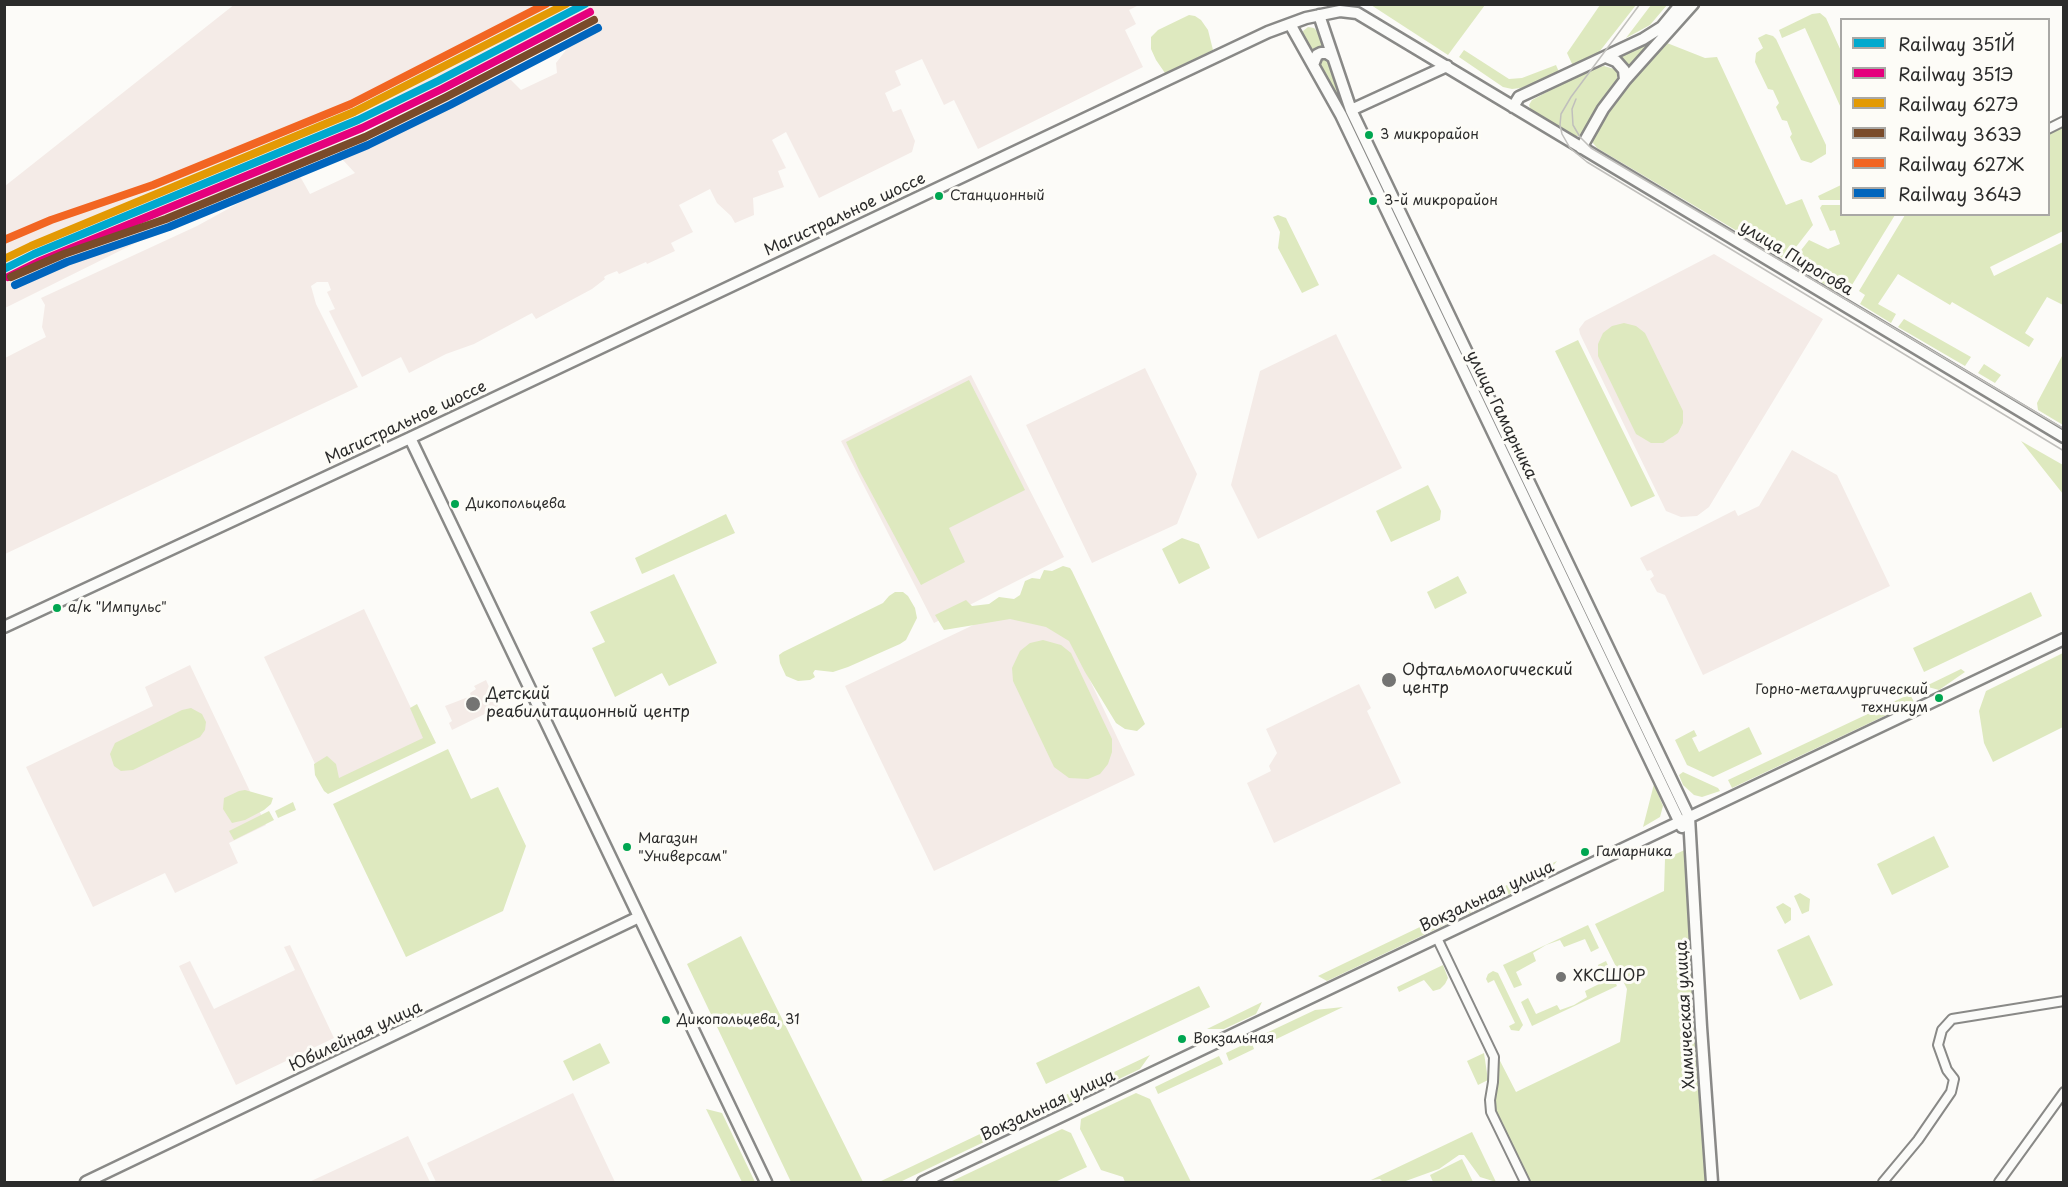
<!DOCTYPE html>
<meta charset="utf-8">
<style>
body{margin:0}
#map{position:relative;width:2068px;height:1187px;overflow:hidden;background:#fcfbf8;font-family:"Playpen Sans",sans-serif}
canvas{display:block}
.frame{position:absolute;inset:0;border:6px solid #2b2b2b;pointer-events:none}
.legend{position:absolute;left:1840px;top:18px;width:210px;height:198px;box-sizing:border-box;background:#fdfcf7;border:2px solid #a9a8a5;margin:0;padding:8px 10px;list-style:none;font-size:18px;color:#2b2b2b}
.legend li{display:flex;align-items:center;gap:12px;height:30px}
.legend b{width:30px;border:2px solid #a9a8a5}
</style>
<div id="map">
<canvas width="2068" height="1187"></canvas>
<div class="frame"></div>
<ul class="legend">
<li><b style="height:8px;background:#00a9ce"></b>Railway 351Й</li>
<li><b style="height:8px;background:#e5007d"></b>Railway 351Э</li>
<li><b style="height:8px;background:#e39a04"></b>Railway 627Э</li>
<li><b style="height:8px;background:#7a4b2a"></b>Railway 363Э</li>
<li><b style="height:8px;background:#f26522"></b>Railway 627Ж</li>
<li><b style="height:8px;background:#0065bd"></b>Railway 364Э</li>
</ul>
</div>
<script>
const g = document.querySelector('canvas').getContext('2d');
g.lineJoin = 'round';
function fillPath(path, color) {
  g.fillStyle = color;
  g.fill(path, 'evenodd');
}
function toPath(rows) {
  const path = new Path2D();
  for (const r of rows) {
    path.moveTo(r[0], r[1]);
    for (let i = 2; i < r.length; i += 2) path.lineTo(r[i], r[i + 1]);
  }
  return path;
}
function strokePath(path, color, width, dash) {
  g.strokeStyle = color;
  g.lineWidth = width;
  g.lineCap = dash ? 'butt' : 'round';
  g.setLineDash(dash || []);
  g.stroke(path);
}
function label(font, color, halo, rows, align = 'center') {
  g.font = font + ' "Playpen Sans",sans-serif';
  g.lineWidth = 6;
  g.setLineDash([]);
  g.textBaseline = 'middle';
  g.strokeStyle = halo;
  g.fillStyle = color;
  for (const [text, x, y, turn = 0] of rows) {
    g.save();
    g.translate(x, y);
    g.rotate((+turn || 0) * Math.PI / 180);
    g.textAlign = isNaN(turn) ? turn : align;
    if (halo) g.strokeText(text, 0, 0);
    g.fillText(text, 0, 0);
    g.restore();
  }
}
fillPath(toPath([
 [235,4,1139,5,1129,10,1136,24,1125,30,1143,67,978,149,954,100,944,105,922,59,895,71,901,85,885,93,893,112,901,109,915,141,912,152,819,198,786,132,772,140,786,168,778,171,784,187,753,198,754,215,735,223,731,216,717,203,710,189,679,205,693,232,671,243,675,251,647,264,646,262,619,274,617,271,607,275,604,277,605,279,592,289,536,319,532,313,474,344,446,354,409,373,401,357,362,377,329,311,335,309,327,292,331,290,328,282,317,282,311,286,316,304,358,387,5,554,5,358,46,337,42,327,45,305,41,298,197,226,297,171,310,194,355,173,342,159,339,152,343,145,488,79,511,80,521,90,557,73,556,63,582,29,580,22,568,24,379,122,5,308,5,186],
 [1714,254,1823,319,1709,507,1697,516,1681,517,1666,511,1580,334,1579,329,1585,321],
 [1336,334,1402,468,1258,539,1231,485,1260,371],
 [1145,368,1197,474,1177,524,1092,563,1026,425],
 [971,375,1064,557,934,623,841,441],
 [1792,450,1837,475,1890,586,1703,675,1665,595,1657,592,1650,579,1654,576,1651,570,1647,571,1640,558,1735,510,1738,516,1759,506],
 [1047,590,1135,775,934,871,845,686],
 [364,609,428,744,328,791,264,657],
 [190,665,266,825,229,843,238,863,175,893,165,873,93,907,26,767,153,706,145,687],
 [486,680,490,689,489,690,499,707,452,730,449,723,452,721,445,706,471,696,470,693,476,689,474,686],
 [1359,684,1371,708,1367,711,1401,783,1274,843,1247,783,1271,771,1269,766,1277,753,1266,729],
 [290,945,334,1038,236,1085,179,966,190,961,214,1009,295,970,284,947],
 [573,1093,615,1182,436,1182,427,1163],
 [408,1136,430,1182,309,1182,389,1145]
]), '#f4ebe7');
fillPath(toPath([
 [1371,5,1371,4,1485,5,1448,55],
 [1600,5,1636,5,1596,56,1573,66,1567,53],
 [1651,5,1667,5,1650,25,1626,38],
 [1820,13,1826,18,1841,51,1841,108,1805,28,1782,38,1779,30,1812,14],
 [1189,15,1195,16,1201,20,1208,30,1213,50,1165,73,1156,60,1151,49,1151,37,1158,30],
 [1308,27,1314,28,1318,32,1348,112,1450,327,1302,36,1303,31],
 [1766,34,1773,36,1776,39,1826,145,1826,154,1811,163,1801,160,1790,137,1792,134,1787,121,1782,120,1776,107,1779,103,1773,90,1768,89,1755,62,1756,53,1763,48,1758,38],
 [1654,40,1629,70,1618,58],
 [1667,43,1705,58,1717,57,1786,205,1802,199,1813,225,1786,260,1597,148,1593,143,1592,136,1612,104,1657,49],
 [1464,50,1509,79,1522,78,1556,65,1559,72,1521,88,1512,89,1503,87,1459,57],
 [1604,66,1614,69,1617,72,1617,81,1585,132,1579,136,1572,136,1532,113,1529,105,1532,100,1586,71],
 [2063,127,2063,231,1990,267,1994,276,2063,242,2063,305,2047,297,2025,333,2034,339,2029,347,1952,302,1950,305,1898,274,1878,304,1896,314,1891,323,1860,304,1865,295,1859,291,1905,215,2048,214,2049,134],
 [1841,185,1841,200,1820,200,1818,196],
 [1822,205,1841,205,1842,214,1895,215,1852,285,1842,279,1835,291,1791,263,1809,240,1828,249,1840,244,1835,230,1830,231,1820,208],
 [1278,215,1286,218,1319,285,1302,293,1278,248,1280,232,1273,217],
 [1904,319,1971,357,1965,366,1898,327],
 [1624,323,1636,326,1645,333,1683,411,1683,423,1678,433,1663,443,1651,443,1636,434,1598,356,1598,344,1603,333,1612,326],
 [1578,340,1655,496,1631,507,1555,351],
 [2062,356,2064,357,2063,425,2038,410,2037,403],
 [1984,364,2001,375,1995,383,1978,373],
 [969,380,1025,490,949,528,965,562,921,585,860,472,846,442],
 [2021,441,2063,465,2063,494],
 [1428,485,1441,511,1440,520,1391,542,1376,511],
 [726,514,735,533,642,574,635,558],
 [1182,538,1199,544,1210,568,1179,584,1162,549],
 [1063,566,1070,568,1072,571,1145,724,1137,731,1125,729,1116,723,1085,672,1069,641,1046,627,1010,619,944,630,935,615,966,600,972,606,989,604,999,597,1014,599,1020,595,1025,581,1032,578,1040,579,1044,570,1052,571],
 [674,574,717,663,669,686,662,673,615,697,592,648,605,642,590,612],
 [1458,576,1467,593,1435,609,1427,592],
 [895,592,903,592,908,596,915,608,917,618,906,640,900,644,848,667,833,672,815,670,813,673,815,677,810,680,798,681,786,676,780,663,779,655,783,652,883,603,889,596],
 [2031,592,2042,616,1924,672,1913,648],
 [1043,640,1061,645,1071,653,1112,739,1112,752,1108,764,1100,774,1088,779,1069,778,1054,767,1013,681,1012,668,1020,651,1030,643],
 [2063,653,2063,727,1993,762,1984,743,1979,711,1986,691],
 [1961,669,1965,672,1939,690,1928,687,1928,685],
 [1910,694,1914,702,1732,788,1728,780],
 [417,704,436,743,328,794,324,791,315,775,314,764,327,756,336,764,339,778,423,738,410,708],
 [191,708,202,714,206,722,205,730,200,737,133,770,121,771,114,766,110,754,115,743,182,710],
 [1749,727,1762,754,1713,777,1687,765,1675,740,1694,730,1697,736,1692,738,1699,752],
 [448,749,471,799,498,787,526,846,503,911,406,957,333,804],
 [1683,772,1718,788,1720,791,1702,797,1694,795,1683,785,1679,775],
 [1654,784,1663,806,1660,817,1643,827],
 [245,790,273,798,271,804,264,810,245,820,232,823,223,809,224,798,239,791],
 [293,802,296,810,278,818,275,811],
 [269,811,274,820,234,840,229,831],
 [1934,836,1949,867,1892,895,1877,864],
 [1691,847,1712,1182,1525,1182,1490,1100,1494,1057,1497,1055,1516,1092,1620,1042,1627,989,1595,924,1664,891,1665,859],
 [1557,861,1543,878,1327,981,1318,976],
 [1800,893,1810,899,1809,911,1802,914,1794,896],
 [1783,903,1791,908,1791,920,1785,924,1776,907],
 [1588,925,1599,948,1591,952,1585,939,1564,947,1560,940,1546,945,1533,953,1536,961,1516,972,1522,985,1514,988,1503,965],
 [1809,935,1833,985,1800,1000,1777,950],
 [741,936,863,1182,791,1182,687,964],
 [1606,961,1617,986,1532,1026,1521,1002,1528,998,1536,1014,1557,1005,1560,1010,1574,1005,1587,997,1585,991,1605,981,1598,965],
 [1443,965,1448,978,1445,984,1440,989,1433,991,1424,980,1399,992,1397,987],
 [1493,971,1498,973,1523,1025,1519,1031,1511,1030,1509,1026,1515,1023,1494,980,1488,983,1486,979,1488,974],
 [1199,986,1210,1007,1046,1084,1036,1063],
 [1262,1002,1256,1014,1224,1029,1207,1029],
 [1343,1007,1264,1045,1260,1036,1315,1010],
 [1251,1041,1254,1049,1229,1061,1226,1053],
 [600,1043,610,1063,573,1081,563,1061],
 [1484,1053,1488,1080,1478,1085,1467,1061],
 [1150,1055,1140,1069,1069,1103,1055,1100],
 [1219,1056,1223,1064,1158,1094,1155,1087],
 [1136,1093,1150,1099,1191,1182,1125,1182,1123,1177,1101,1170,1080,1129,1081,1119],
 [1043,1104,1047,1112,900,1182,879,1182],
 [706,1109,722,1113,755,1182,742,1182],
 [1062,1129,1071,1133,1087,1167,1055,1182,950,1182],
 [1472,1132,1496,1182,1480,1177,1464,1155,1459,1155,1439,1169,1403,1182,1383,1182,1380,1179,1371,1180],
 [1462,1159,1473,1182,1433,1182,1430,1175]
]), '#dee9bf');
const street = toPath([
 [2048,129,2064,121],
 [1437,938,1494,1057,1493,1082,1490,1100,1491,1112,1525,1182],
 [1883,1182,1918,1140,1951,1092,1954,1079,1947,1070,1938,1045,1942,1030,1952,1019,2064,1001],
 [1999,1182,2064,1092]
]);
const secondary = toPath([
 [1319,15,1351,110,1689,817,1701,1027,1712,1182],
 [1290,24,1341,115,1682,827],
 [1606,57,1616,61,1624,70,1625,80],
 [1313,65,1317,55,1321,53,1327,53,1333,57],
 [1513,107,1519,97,1643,39,1662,27,1681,4],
 [1351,110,1447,66],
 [1581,148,1603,109,1625,80,1693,4],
 [410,438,766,1182],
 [4,627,410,438,1268,32,1306,18,1340,11,1357,13,2064,437],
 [86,1182,639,917],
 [923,1182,2064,639]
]);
strokePath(street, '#898987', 12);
strokePath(secondary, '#898987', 15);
strokePath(street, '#fbfbf9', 8);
strokePath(secondary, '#fbfbf9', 10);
strokePath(toPath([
 [1640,4,1571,97,1561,114,1560,125,1562,134,1570,148,1587,162,2064,451],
 [1576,99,1572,109,1573,125,1580,137,1591,148,2064,429]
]), '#c0bfbc', 1.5);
strokePath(toPath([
 [4,269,34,254,358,120,438,81,585,4]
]), '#00a9ce', 8);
strokePath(toPath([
 [8,277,38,262,362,128,442,89,590,12]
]), '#e5007d', 8);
strokePath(toPath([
 [4,259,31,246,354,112,566,4]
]), '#e39a04', 8);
strokePath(toPath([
 [11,277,64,254,166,219,365,137,446,97,594,20]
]), '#7a4b2a', 8);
strokePath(toPath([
 [4,240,51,220,153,185,351,104,546,4]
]), '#f26522', 8);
strokePath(toPath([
 [15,285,67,262,169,227,368,145,450,105,598,28]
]), '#0065bd', 8);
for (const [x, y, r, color] of [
 [1369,135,5,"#00a651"],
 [939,196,5,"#00a651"],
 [1373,201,5,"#00a651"],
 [455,504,5,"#00a651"],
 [57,608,5,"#00a651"],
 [1389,680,8,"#747473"],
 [1939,698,5,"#00a651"],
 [473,704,8,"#747473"],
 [627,847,5,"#00a651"],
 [1585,852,5,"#00a651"],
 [1561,977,6,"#747473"],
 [666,1020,5,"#00a651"],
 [1182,1039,5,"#00a651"]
]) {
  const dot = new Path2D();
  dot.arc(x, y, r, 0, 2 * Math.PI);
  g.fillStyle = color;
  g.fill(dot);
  strokePath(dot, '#fdfcf7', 2);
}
label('14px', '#2b2b2b', '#fdfcf7', [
 ["3 микрорайон",1380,135],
 ["Станционный",950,196],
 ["3-й микрорайон",1384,201],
 ["Дикопольцева",466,504],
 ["а/к \"Импульс\"",68,608],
 ["Горно-металлургический",1928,690,"right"],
 ["техникум",1928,708,"right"],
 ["Магазин",638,839],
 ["\"Универсам\"",638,857],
 ["Гамарника",1596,852],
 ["Дикопольцева, 31",677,1020],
 ["Вокзальная",1193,1039]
], 'left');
label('16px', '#2b2b2b', '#fdfcf7', [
 ["Магистральное шоссе",845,215,-25],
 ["улица Пирогова",1796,259,31],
 ["улица Гамарника",1501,415,64],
 ["Магистральное шоссе",406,423,-25],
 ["Вокзальная улица",1487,897,-25],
 ["Химическая улица",1686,1015,-93],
 ["Юбилейная улица",356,1037,-25],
 ["Вокзальная улица",1048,1106,-25]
]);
label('16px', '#2b2b2b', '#fdfcf7', [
 ["Офтальмологический",1402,671],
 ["центр",1402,689],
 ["Детский",486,695],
 ["реабилитационный центр",486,713],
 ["ХКСШОР",1573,977]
], 'left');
</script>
